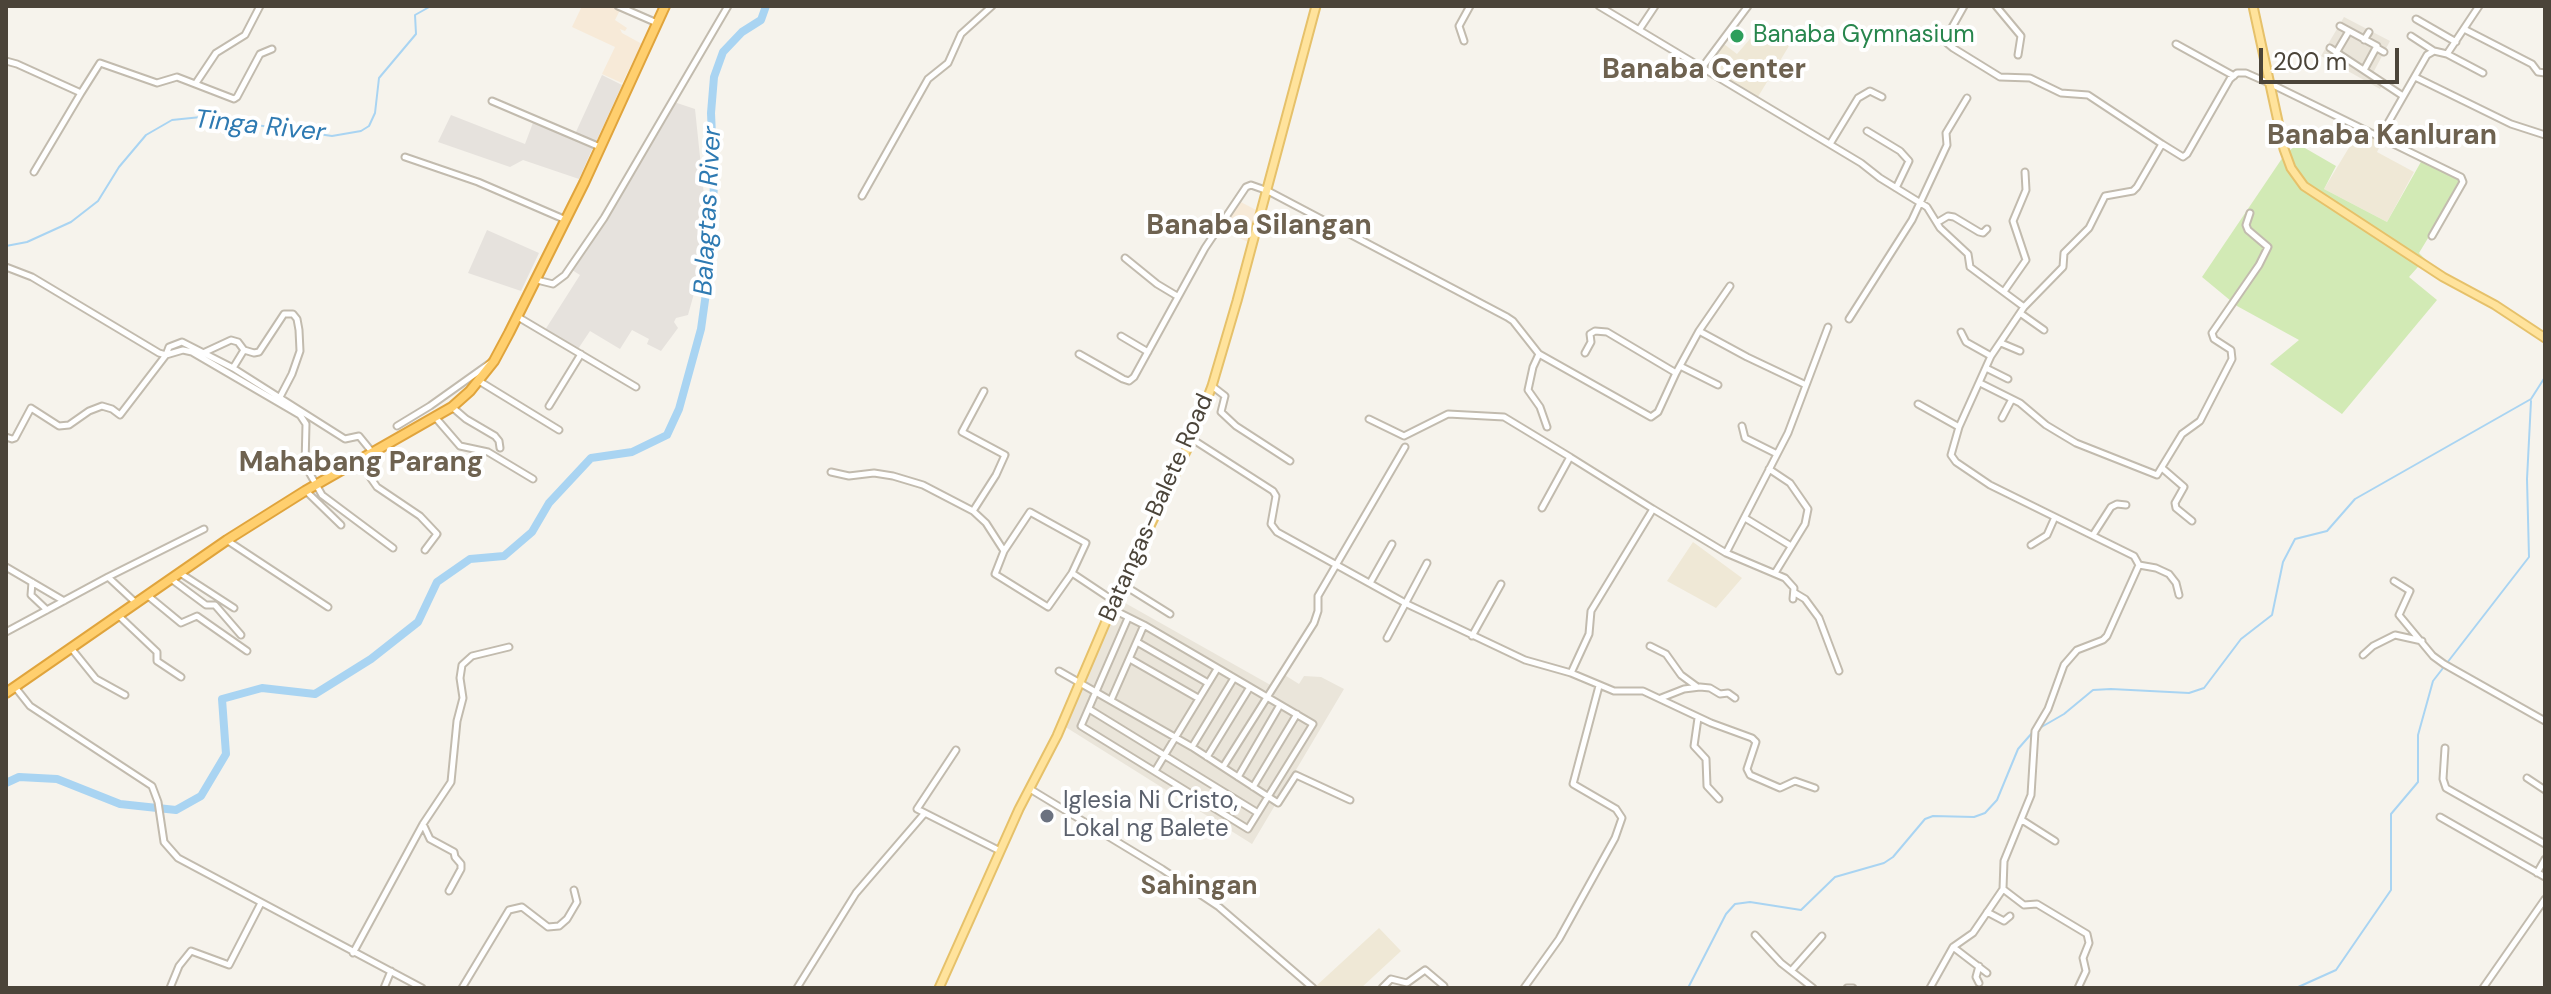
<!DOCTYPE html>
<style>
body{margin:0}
#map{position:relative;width:2551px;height:994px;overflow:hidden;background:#f6f3ec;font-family:"DM Sans",sans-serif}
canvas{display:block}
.frame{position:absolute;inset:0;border:8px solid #4b4439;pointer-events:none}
.scale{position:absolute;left:2259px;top:48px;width:140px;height:36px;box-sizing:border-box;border:4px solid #4b4439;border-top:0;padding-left:10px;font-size:24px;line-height:28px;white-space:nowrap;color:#4b4439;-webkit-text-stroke:6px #fff;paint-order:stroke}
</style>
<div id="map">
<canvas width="2551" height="994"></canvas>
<div class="frame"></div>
<div class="scale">200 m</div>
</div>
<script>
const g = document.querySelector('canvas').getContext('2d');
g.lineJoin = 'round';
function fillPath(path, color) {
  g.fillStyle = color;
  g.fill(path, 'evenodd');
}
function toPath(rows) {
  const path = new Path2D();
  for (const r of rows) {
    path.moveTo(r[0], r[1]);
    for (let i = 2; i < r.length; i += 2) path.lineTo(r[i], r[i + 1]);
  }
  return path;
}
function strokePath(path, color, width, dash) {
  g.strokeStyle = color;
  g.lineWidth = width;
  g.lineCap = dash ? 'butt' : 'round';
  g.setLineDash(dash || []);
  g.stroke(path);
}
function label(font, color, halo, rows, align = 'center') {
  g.font = font + ' "DM Sans",sans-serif';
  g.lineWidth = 8;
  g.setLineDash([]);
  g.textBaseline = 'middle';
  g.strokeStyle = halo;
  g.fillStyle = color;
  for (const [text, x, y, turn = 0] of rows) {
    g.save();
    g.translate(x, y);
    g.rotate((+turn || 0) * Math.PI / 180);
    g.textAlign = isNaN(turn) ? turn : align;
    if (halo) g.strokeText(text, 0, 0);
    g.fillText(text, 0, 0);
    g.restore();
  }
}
fillPath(toPath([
 [2344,17,2390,41,2373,73,2385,81,2380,89,2321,56],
 [1118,599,1274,687,1283,674,1299,684,1304,676,1321,677,1344,689,1252,844,1064,726]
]), '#eae5da');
fillPath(toPath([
 [582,6,621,8,615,20,627,28,625,31,620,29,622,33,642,44,622,83,602,74,615,47,572,27],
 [1239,201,1256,210,1248,242,1220,229]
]), '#f7ead8');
fillPath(toPath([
 [602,75,622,85,596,142,575,134],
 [674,102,695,109,704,195,702,201,706,204,700,220,700,272,688,315,676,318,674,322,678,328,661,351,647,344,649,339,632,330,620,349,590,331,578,349,545,330,580,275,572,270,606,218],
 [451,115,525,144,534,120,594,145,579,179,523,160,510,167,438,142],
 [487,230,539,253,521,291,468,273]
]), '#e6e2dd');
fillPath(toPath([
 [1761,26,1789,46,1756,100,1702,67,1720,41,1737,54],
 [2359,131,2382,142,2377,152,2414,172,2387,222,2324,189],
 [1693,542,1742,578,1716,608,1667,581],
 [1379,928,1401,951,1361,988,1315,987]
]), '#efe8d6');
fillPath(toPath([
 [2298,144,2336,166,2324,189,2387,222,2422,160,2462,182,2419,253,2425,259,2409,277,2437,300,2342,414,2270,364,2299,340,2237,306,2202,277,2285,154]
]), '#d2eab5');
strokePath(toPath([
 [6,246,27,242,71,222,98,201,119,167,146,135,172,120,201,117,332,136,361,131,369,126,375,113,379,78,416,34,415,15,431,6],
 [2038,729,2064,714,2093,690,2111,689,2189,693,2204,688,2241,639,2272,615,2283,562,2295,539,2327,531,2355,499,2531,399,2545,377],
 [1688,988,1726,914,1735,904,1750,902,1801,910,1835,877,1884,863,1893,857,1925,819,1933,816,1974,817,1985,813,1997,800,2018,749,2032,733],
 [2296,988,2336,970,2391,890,2391,814,2418,782,2418,735,2433,681,2529,557,2527,479,2531,401]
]), '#a9d4f2', 2);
strokePath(toPath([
 [6,783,19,777,57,779,120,804,176,810,201,796,226,754,222,699,262,688,315,694,371,659,418,622,437,582,470,559,504,556,532,532,549,503,591,458,632,452,667,435,679,409,701,329,711,257,714,181,711,113,714,77,723,52,742,32,761,20,766,6]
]), '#a9d4f2', 8);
const minor = toPath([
 [618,6,657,23],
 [1599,6,1861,163,1880,178,1927,207,1940,228,1968,254,1970,267,2024,307,2063,267,2064,253,2089,228,2105,196,2133,191,2137,187,2162,144,2183,157,2187,154,2230,79,2237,73,2246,73,2271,84,2461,177,2463,182,2432,236],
 [1964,6,1946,38,1947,43,1953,48,2000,77,2030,78,2061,93,2088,95,2162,144],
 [1996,6,2021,36,2018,55],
 [2416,19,2456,42],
 [2340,26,2377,46,2364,70],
 [2464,29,2532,64,2538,72,2545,73],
 [1639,30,1655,6],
 [2411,36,2434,51],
 [2364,40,2369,32],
 [1464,41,1459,26,1470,6],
 [2176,44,2234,76],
 [2330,48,2403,96],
 [2377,48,2384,52],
 [2336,53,2349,31],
 [2447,54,2483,73],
 [6,61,17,64,81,93,34,172],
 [1701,69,1748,6],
 [2415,77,2511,124,2545,135],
 [196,83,216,53,245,35,260,6],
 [81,93,100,63,157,83,177,77,234,99,237,97,260,54,272,49],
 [492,101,600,147],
 [1867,131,1900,151,1909,161,1896,188],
 [2380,137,2427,55,2434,51,2447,54,2479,6],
 [1830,144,1858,98,1870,91,1882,97],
 [405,157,478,182,566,220],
 [862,196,928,79,948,63,961,34,992,6],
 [1938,222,1948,216,1954,217,1979,232,1983,233,1987,229],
 [1125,258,1157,284,1177,296],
 [6,267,32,277,159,353,166,355,183,350,192,352,300,415,306,424,305,465,322,495,393,548],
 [537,280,553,284,565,275,604,218,728,6],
 [2005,290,2026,260,2013,221,2026,190,2025,172],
 [2020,313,2044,330],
 [518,317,636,387],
 [1849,319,1912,220,1947,145,1946,133,1967,98],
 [1699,331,1730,286],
 [1961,332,1966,342,1991,356],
 [1121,336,1148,352],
 [2001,343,2020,351],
 [203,353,231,340,238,342,244,350],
 [1585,353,1591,342,1590,334,1595,331,1607,332,1676,373],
 [1079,354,1123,379,1129,381,1134,377,1205,248,1246,187,1251,185,1268,191,1507,317,1513,321,1539,354,1651,417,1658,412,1676,373,1699,331,1747,357,1806,385],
 [1539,354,1533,367,1528,390,1540,407,1547,427],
 [1680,366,1718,385],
 [233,368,244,350,254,353,259,352,284,314,293,314,297,319,299,330,300,351,292,374,280,397],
 [1986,368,2008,379],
 [479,381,559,430],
 [1980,383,2020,403,2046,425,2076,443,2157,475,2182,434,2200,421,2232,359,2231,350,2214,339,2212,333,2259,265,2268,247,2248,230,2246,225,2250,213],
 [1212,386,1225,396,1221,412,1236,426,1290,461],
 [984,391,962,432,1005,455,996,475,973,511,986,523,1004,551],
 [1918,404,1959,427],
 [549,406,581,354],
 [452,407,466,419,495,436,499,441,500,448],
 [435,417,460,446,488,452,533,479],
 [2002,418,2012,399],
 [1369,419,1404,436,1448,414,1504,417,1570,457],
 [397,426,430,406,489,364],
 [1742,426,1745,438,1777,454],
 [6,437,12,439,15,438,31,408,59,426,69,425,89,411,102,406,112,409,120,415,166,355,169,347,182,342,233,368,345,439,359,436,372,452],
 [1192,439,1273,491,1276,496,1271,524,1277,532,1407,604,1525,660,1571,673,1614,691,1643,691,1711,723,1752,738,1756,742,1747,769,1750,775,1780,788,1795,781,1815,788],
 [358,460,377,487,420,516,437,534,425,550],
 [2162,468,2184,487,2175,503,2176,508,2192,521],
 [1769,469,1790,483,1808,509,1805,524,1775,573],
 [831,472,849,476,874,473,893,476,923,485,973,511],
 [306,491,341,525],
 [1542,508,1570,457,1653,509,1591,611,1589,634,1571,673],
 [1653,509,1726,553,1785,578,1794,588,1793,599],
 [1030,512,1086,543,1072,573,1048,607,995,574,1004,551,1030,512],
 [1745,518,1791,546],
 [2093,535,2111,507,2117,504,2126,505],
 [228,541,328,607],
 [2031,545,2047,535,2055,517],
 [1726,553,1788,433,1828,327],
 [2139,565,2156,568,2169,574,2176,583,2179,595],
 [6,567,64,601],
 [180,573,234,608],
 [1072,573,1114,601],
 [108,577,204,529],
 [171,579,206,605,215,605,241,635],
 [2394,581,2410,591,2399,615,2433,656,2444,664,2545,721],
 [32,582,31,595,47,610],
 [1370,583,1392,544],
 [1122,584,1170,614],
 [1795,593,1805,599,1819,618,1839,671],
 [147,595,181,623,197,616,247,651],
 [1112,609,1144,625,1313,724,1248,829,1081,726,1128,618],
 [118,615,157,652,157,661,181,677],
 [6,632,108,577,136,603],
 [1472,636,1501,584],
 [1387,638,1427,563],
 [1137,642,1208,683],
 [1650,646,1666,654,1681,675,1696,686],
 [71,648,96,679,125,695],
 [2363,655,2373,646,2395,635,2422,641],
 [1130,659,1198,698],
 [1059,671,1192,747,1278,803,1296,775,1350,800],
 [15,687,30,706,152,786,158,802,164,842,178,858,422,988],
 [1661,698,1684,689,1700,687,1710,688,1720,694,1728,693,1735,698],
 [1111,700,1144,625],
 [1089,709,1258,813],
 [1698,718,1694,746,1706,759,1707,786,1719,799],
 [1192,747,1234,678],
 [2445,748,2443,779,2446,788,2545,844],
 [956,750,917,809,1000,851],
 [1207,757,1250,687],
 [1223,767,1314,623,1318,611,1318,596,1405,447],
 [1155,771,1217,669],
 [1238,777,1280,705],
 [2527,778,2545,790],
 [1253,787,1297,714],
 [1030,789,1162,869,1219,907,1313,988],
 [2440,817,2545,877],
 [2022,820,2055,841],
 [423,824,430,839,454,852,455,857,461,864,461,869,449,891],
 [2537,873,2545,859],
 [2003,889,2024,905,2037,904,2087,934,2089,943,2083,958,2086,971,2078,988],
 [1987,912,2004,921,2010,916],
 [1755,935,1781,963,1813,988],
 [1953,947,1987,973],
 [353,953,423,824,451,782,457,721,463,698,460,678,462,665,472,656,509,647],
 [1791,971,1822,936],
 [1979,983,1976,977,1979,966],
 [170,988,179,966,191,951,229,965,261,903],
 [384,988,391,971],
 [462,988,509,910,522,907,548,927,559,926,567,919,577,902,574,890],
 [797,988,856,893,924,814],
 [1382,988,1391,979,1407,983,1425,970,1444,986],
 [1524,988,1559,939,1615,838,1622,818,1616,809,1573,784,1599,686],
 [1847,988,1853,988],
 [1930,988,1953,947,1973,933,2003,889,2004,861,2031,795,2035,731,2048,709,2064,665,2077,650,2103,640,2107,636,2139,565,2134,556,1990,485,1956,462,1951,455,1959,427,1991,356,2024,307],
 [2483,988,2545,899]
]);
const major = toPath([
 [2253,6,2284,149,2291,168,2304,186,2443,277,2495,305,2545,338],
 [939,988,1019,809,1057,736,1122,584,1192,439,1212,386,1237,301,1316,6]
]);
const highway = toPath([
 [6,693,227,540,305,491,452,407,470,391,494,361,509,333,584,183,665,6]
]);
strokePath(minor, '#c2bbae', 9);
strokePath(major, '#e6c16a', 11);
strokePath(highway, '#e0a43c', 12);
strokePath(minor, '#fff', 5);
strokePath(major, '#ffe39c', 7);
strokePath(highway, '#ffcf6e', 8);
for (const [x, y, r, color] of [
 [1737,36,8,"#2e9e5b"],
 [1047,816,8,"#6b7280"]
]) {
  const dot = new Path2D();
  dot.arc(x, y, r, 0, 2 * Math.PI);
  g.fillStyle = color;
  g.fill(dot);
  strokePath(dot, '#fff', 3);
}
label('24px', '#27864d', '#fff', [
 ["Banaba Gymnasium",1753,36]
], 'left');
label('24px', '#4b4439', '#fff', [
 ["Batangas-Balete Road",1157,508,-66]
]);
label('24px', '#5b616d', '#fff', [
 ["Iglesia Ni Cristo,",1063,802],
 ["Lokal ng Balete",1063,830]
], 'left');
label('italic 26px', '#2e7ab2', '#fff', [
 ["Tinga River",260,127,6],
 ["Balagtas River",709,211,-87]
]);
label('bold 26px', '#6e6250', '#fff', [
 ["Sahingan",1199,887]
]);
label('bold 28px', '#6e6250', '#fff', [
 ["Banaba Center",1704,71],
 ["Banaba Kanluran",2382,137],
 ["Banaba Silangan",1259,227],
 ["Mahabang Parang",361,464]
]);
</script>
